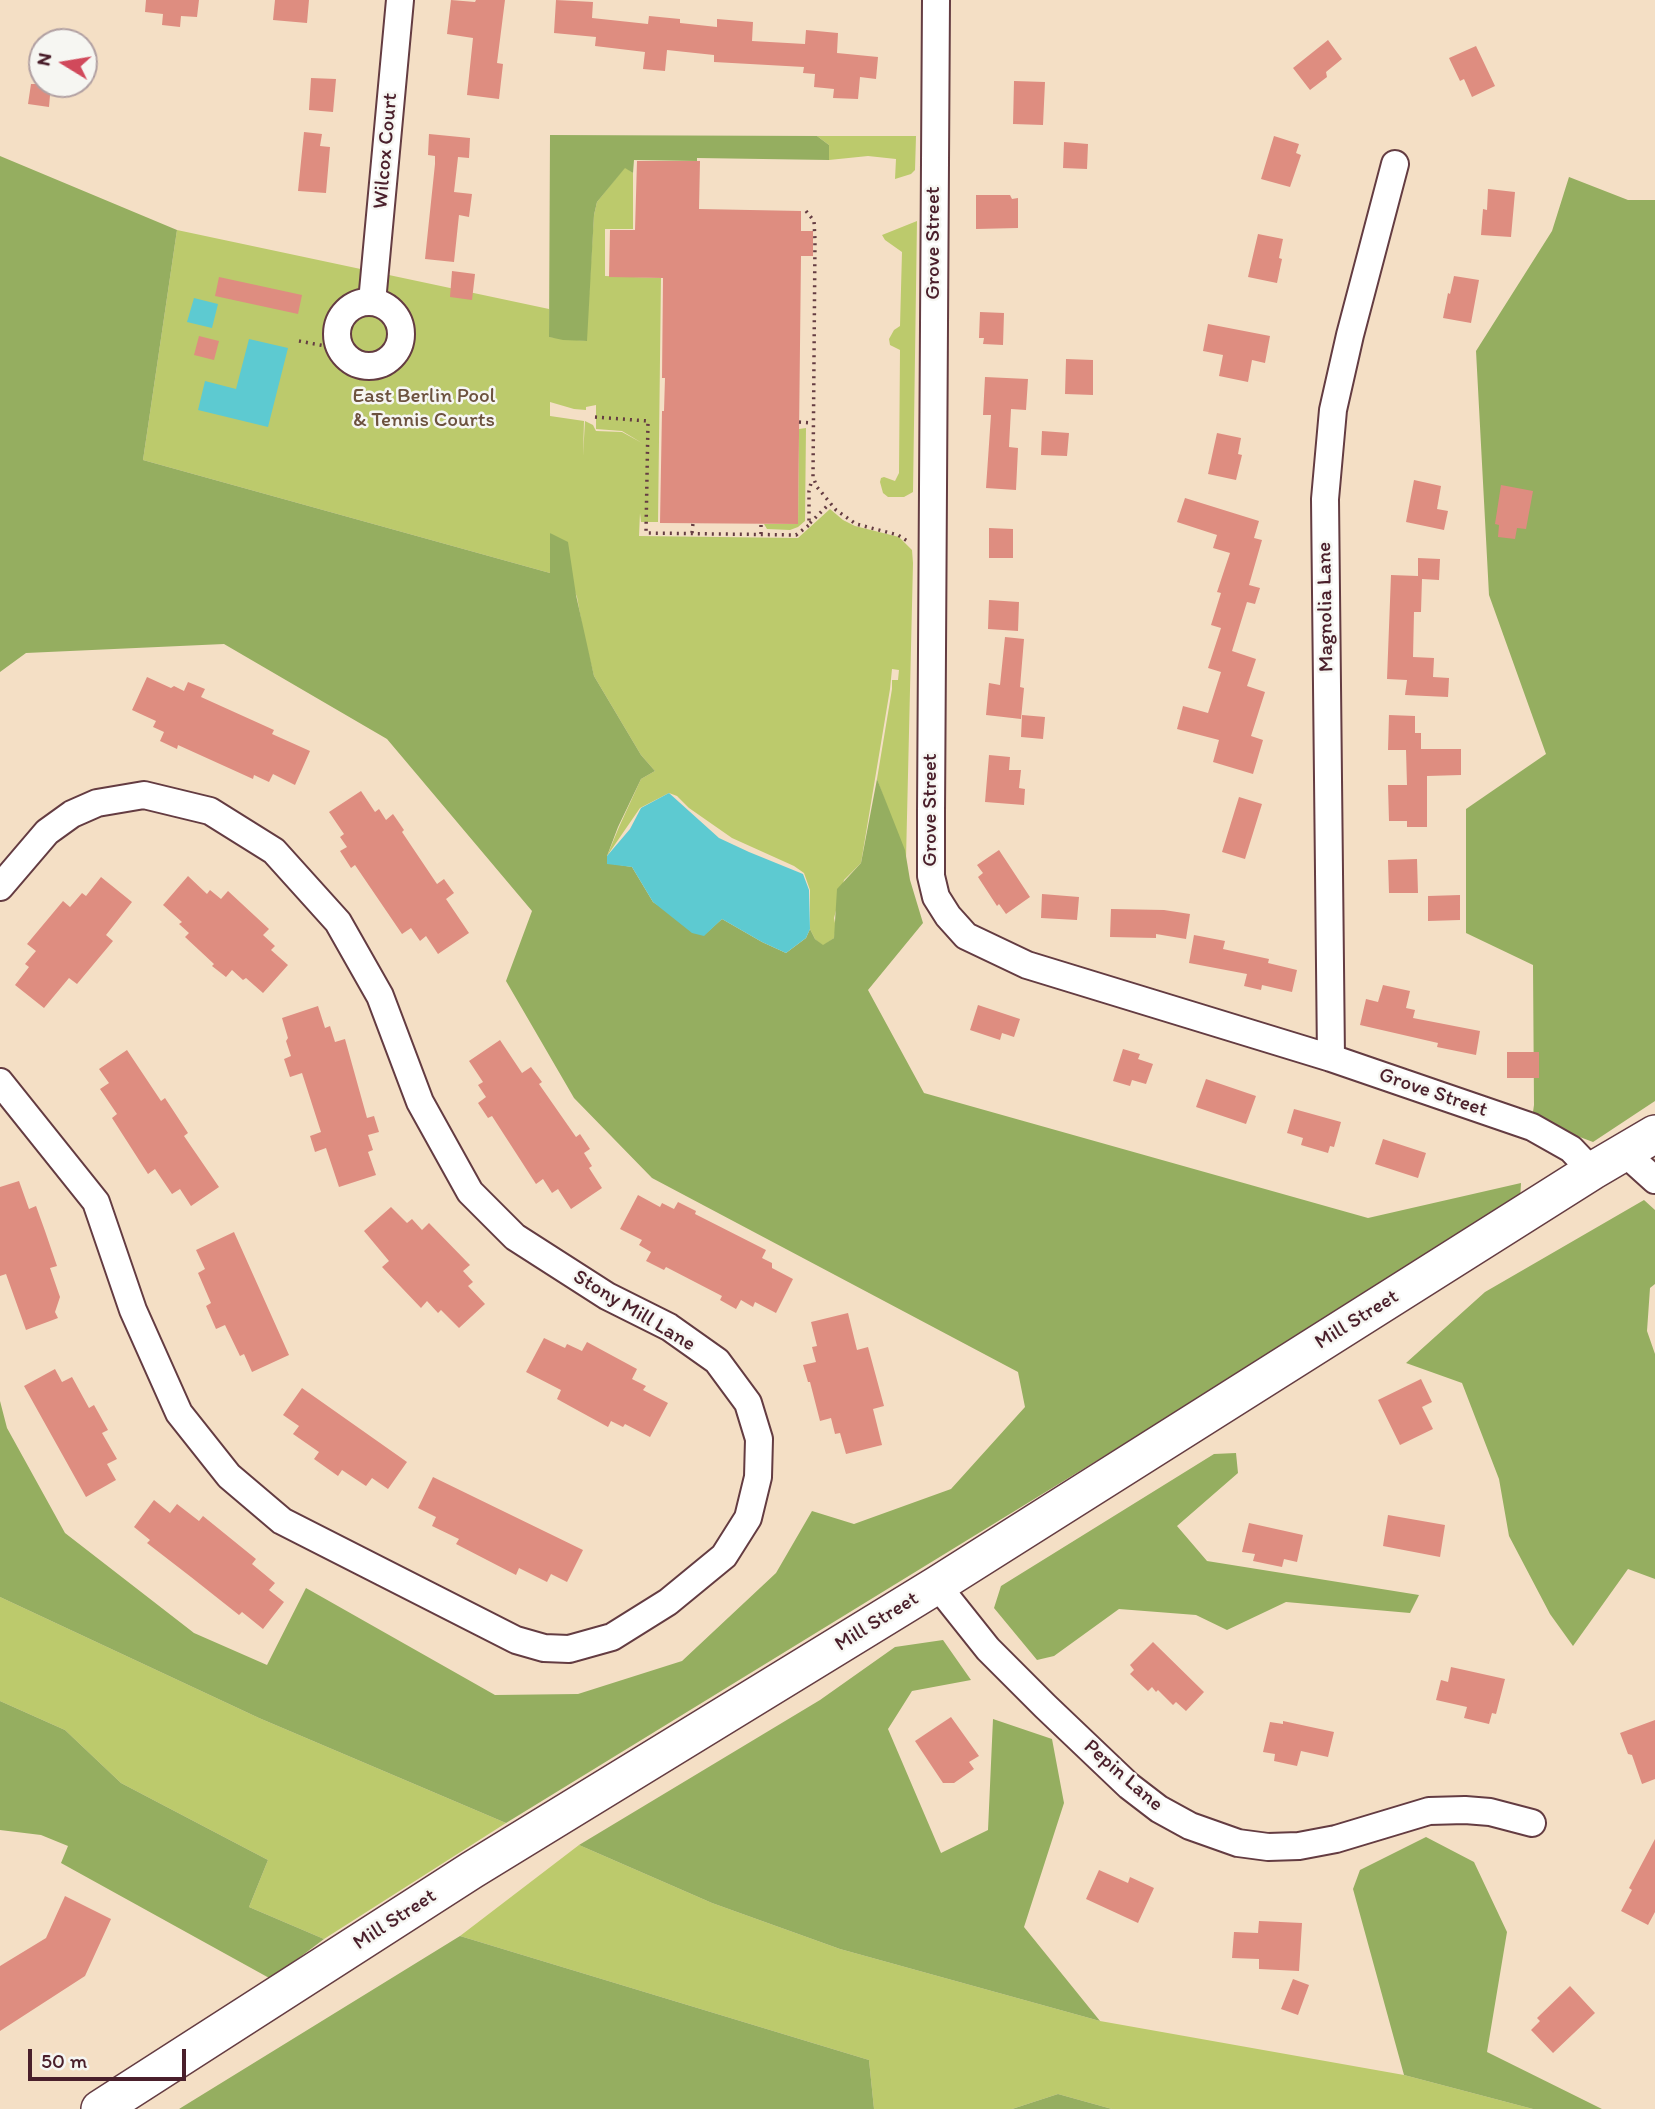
<!DOCTYPE html>
<style>
body{margin:0}
#map{position:relative;width:1655px;height:2109px;overflow:hidden;background:#f4dfc5;font-family:Itim,sans-serif}
canvas{display:block}
.north{position:absolute;left:28px;top:28px;width:70px;height:70px;box-sizing:border-box;background:#f6f6f2;border:2px solid #b1a0a2;border-radius:50%;rotate:281deg;font-size:19px;font-weight:700;line-height:28px;text-align:center;color:#4a1f2b}
.north::after{content:'';display:block;margin:auto;width:24px;height:32px;background:#d1495b;clip-path:polygon(50% 0,100% 100%,50% 72%,0 100%)}
.scale{position:absolute;left:28px;top:2049px;width:158px;height:32px;box-sizing:border-box;border:4px solid #4a1f2b;border-top:0;padding-left:9px;font-size:21px;line-height:24px;white-space:nowrap;color:#4a1f2b;-webkit-text-stroke:5px #f6f6f2;paint-order:stroke}
</style>
<div id="map">
<canvas width="1655" height="2109"></canvas>
<div class="north">N</div>
<div class="scale">50 m</div>
</div>
<script>
const g = document.querySelector('canvas').getContext('2d');
g.lineJoin = 'round';
function fillPath(path, color) {
  g.fillStyle = color;
  g.fill(path, 'evenodd');
}
function toPath(rows) {
  const path = new Path2D();
  for (const r of rows) {
    if (r.length === 3) {
      path.moveTo(r[0] + r[2], r[1]);
      path.arc(r[0], r[1], r[2], 0, 2 * Math.PI);
      continue;
    }
    path.moveTo(r[0], r[1]);
    for (let i = 2; i < r.length; i += 2) path.lineTo(r[i], r[i + 1]);
  }
  return path;
}
function strokePath(path, color, width, dash) {
  g.strokeStyle = color;
  g.lineWidth = width;
  g.lineCap = dash ? 'butt' : 'round';
  g.setLineDash(dash || []);
  g.stroke(path);
}
function label(font, color, halo, rows, align = 'center') {
  g.font = font + ' Itim,sans-serif';
  g.lineWidth = 5;
  g.setLineDash([]);
  g.textBaseline = 'middle';
  g.strokeStyle = halo;
  g.fillStyle = color;
  for (const [text, x, y, turn = 0] of rows) {
    g.save();
    g.translate(x, y);
    g.rotate((+turn || 0) * Math.PI / 180);
    g.textAlign = isNaN(turn) ? turn : align;
    if (halo) g.strokeText(text, 0, 0);
    g.fillText(text, 0, 0);
    g.restore();
  }
}
fillPath(toPath([
 [817,136,916,136,915,170,911,174,895,179,896,159,868,156,829,160,829,145],
 [625,167,633,173,633,229,605,229,605,276,661,278,658,522,641,522,640,513,639,536,798,538,830,509,843,520,855,526,899,537,912,550,913,563,906,859,877,779,892,689,892,680,898,680,899,670,892,669,890,689,861,863,844,880,834,918,836,928,834,938,823,946,815,939,810,929,810,890,804,873,794,866,732,838,689,808,677,796,669,793,640,808,607,856,619,827,641,779,655,771,641,755,594,676,584,636,577,597,550,533,550,573,143,460,177,230,549,309,549,337,586,341,594,215,597,202],
 [550,402,574,409,586,410,586,407,596,405,596,429,622,431,642,443,622,432,596,431,593,425,585,421,583,456,584,421,550,416],
 [917,221,913,492,904,497,888,497,883,493,880,482,881,478,884,477,895,481,899,473,900,350,890,345,889,339,894,330,900,326,902,252,885,240,882,235],
 [806,428,805,521,798,527,790,530,767,529,764,524,798,524,799,429],
 [0,1597,259,1718,506,1823,324,1939,249,1907,268,1860,121,1783,65,1730,0,1701],
 [579,1845,712,1903,840,1949,1100,2021,1404,2075,1533,2109,1112,2109,1058,2094,1012,2109,874,2109,869,2060,460,1936]
]), '#bcca6c');
fillPath(toPath([
 [550,135,817,136,829,145,829,160,697,158,697,161,634,160,633,173,625,168,597,202,594,215,587,341,563,340,549,337],
 [0,156,177,230,143,460,550,573,550,533,568,542,576,595,594,676,641,755,655,771,641,779,618,827,607,856,607,863,632,867,653,902,704,935,722,919,762,942,786,953,806,938,810,929,815,939,823,945,834,938,837,889,861,863,877,779,905,850,910,880,923,923,868,990,924,1093,1368,1218,1521,1183,1520,1201,506,1823,259,1718,0,1597,0,1401,7,1428,65,1533,194,1633,267,1665,306,1588,495,1695,578,1694,682,1661,776,1573,812,1511,854,1524,951,1489,1025,1407,1018,1372,652,1178,574,1098,506,981,532,911,387,739,224,644,26,653,0,672],
 [1569,177,1628,200,1655,200,1655,1101,1593,1142,1532,1119,1534,1105,1533,965,1466,933,1466,809,1546,754,1489,595,1476,351,1552,231],
 [1644,1200,1655,1210,1655,1284,1650,1288,1647,1331,1655,1354,1655,1579,1628,1569,1573,1646,1550,1614,1509,1536,1499,1479,1462,1383,1406,1363,1485,1292],
 [1236,1453,1238,1473,1177,1526,1207,1561,1419,1595,1410,1613,1286,1602,1227,1630,1196,1615,1119,1609,1054,1656,1037,1660,994,1608,1001,1586,1214,1454],
 [943,1640,971,1680,912,1691,888,1729,941,1853,988,1830,993,1719,1052,1739,1064,1803,1024,1927,1100,2021,840,1949,712,1903,579,1845,820,1700,895,1647],
 [0,1701,65,1730,121,1783,268,1860,249,1907,324,1939,271,1979,61,1863,68,1846,41,1835,0,1830],
 [1426,1837,1474,1862,1507,1932,1487,2052,1602,2109,1533,2109,1404,2075,1353,1889,1360,1870],
 [460,1936,869,2060,874,2109,179,2109],
 [1058,2094,1112,2109,1012,2109]
]), '#95ae60');
fillPath(toPath([
 [194,298,218,304,212,328,187,322],
 [249,339,288,348,268,427,198,410,205,381,236,389],
 [669,793,719,838,749,852,803,874,809,890,810,929,806,938,786,953,762,942,722,919,704,936,692,933,653,902,632,867,607,864,607,856,630,829,641,808]
]), '#5dcad1');
fillPath(toPath([
 [146,0,199,0,197,17,181,16,180,27,162,25,163,14,145,12],
 [275,0,309,0,307,23,273,20],
 [451,0,475,2,476,0,505,0,497,63,503,64,499,99,467,95,473,38,447,34],
 [556,0,593,2,592,18,648,24,649,16,680,19,680,23,717,27,717,19,753,22,752,41,805,44,806,30,838,33,837,53,878,57,876,79,860,77,858,99,833,98,834,89,814,87,815,74,803,73,804,67,714,62,714,55,667,50,665,71,643,69,645,52,595,46,596,37,554,33],
 [1328,40,1342,59,1326,72,1327,77,1310,90,1293,68],
 [1476,46,1495,86,1472,97,1464,79,1460,81,1449,58],
 [311,78,336,79,333,112,309,110],
 [1014,81,1045,82,1043,125,1013,124],
 [31,84,51,84,49,107,28,104],
 [304,132,322,134,320,146,330,147,326,193,298,191],
 [429,134,470,138,469,158,458,157,454,192,472,194,469,217,459,215,454,262,425,259,435,164,435,156,428,155],
 [1274,136,1299,144,1296,153,1301,155,1290,187,1261,179],
 [1064,142,1088,144,1087,169,1063,168],
 [637,161,700,161,699,209,801,211,801,231,813,231,813,256,801,256,798,524,660,523,662,411,664,411,665,378,662,378,663,278,609,277,610,230,635,230],
 [1488,189,1515,192,1511,237,1481,235,1483,209,1487,210],
 [976,195,1010,195,1012,199,1018,198,1018,228,976,229],
 [1258,234,1283,239,1279,258,1282,259,1277,283,1248,277],
 [452,271,475,274,472,300,450,297],
 [1454,276,1479,280,1471,323,1443,318,1448,293,1450,294],
 [219,277,302,295,298,314,215,296],
 [980,312,1004,313,1003,345,983,344,984,338,979,338],
 [1208,324,1270,336,1265,363,1252,360,1248,382,1219,376,1223,355,1203,351],
 [199,336,219,341,214,360,194,355],
 [1066,359,1093,360,1093,395,1065,394],
 [985,377,1028,379,1026,410,1011,409,1009,447,1018,448,1016,490,986,488,991,415,983,415],
 [1042,431,1069,433,1067,456,1041,455],
 [1217,433,1241,438,1238,454,1242,455,1236,480,1208,474],
 [1414,480,1441,486,1437,509,1448,511,1444,530,1406,522],
 [1501,485,1533,491,1526,529,1517,528,1515,539,1498,537,1499,525,1495,524],
 [1185,498,1259,521,1254,538,1262,540,1249,585,1260,588,1255,604,1247,602,1232,651,1256,659,1247,686,1265,692,1251,736,1263,740,1253,774,1213,762,1219,740,1177,729,1183,706,1208,713,1221,672,1208,668,1221,628,1211,625,1221,593,1217,592,1230,553,1213,548,1217,535,1177,522],
 [989,528,1013,529,1013,558,989,558],
 [1418,558,1440,559,1439,580,1422,579,1421,612,1414,612,1413,657,1434,658,1433,677,1449,678,1448,697,1405,695,1407,680,1387,679,1391,575,1418,576],
 [989,600,1019,602,1018,631,988,629],
 [1005,637,1024,639,1020,687,1024,688,1021,719,986,715,989,683,1000,685],
 [147,677,171,688,174,686,184,691,188,682,205,689,201,697,274,730,272,734,310,751,295,785,273,774,269,782,254,775,253,779,178,745,177,749,160,741,164,732,153,727,156,721,132,710],
 [1022,715,1045,717,1043,739,1021,737],
 [1389,715,1415,716,1415,733,1421,733,1421,749,1461,749,1461,775,1427,776,1427,827,1407,827,1407,821,1389,821,1388,785,1407,785,1406,750,1388,750],
 [989,755,1010,757,1009,770,1021,770,1019,788,1025,789,1024,805,985,802],
 [361,791,375,812,379,809,386,820,393,814,404,830,402,832,437,884,444,879,454,893,446,899,469,933,438,954,426,936,420,941,411,928,402,934,355,865,351,868,340,851,347,847,340,837,344,834,329,812],
 [1239,797,1262,804,1245,859,1222,852],
 [999,850,1030,897,1006,914,999,904,997,906,978,877,983,873,977,865],
 [1417,859,1418,893,1389,893,1388,860],
 [188,876,207,894,210,890,221,899,228,891,269,929,263,935,275,946,271,950,288,965,263,993,246,978,243,980,232,970,226,977,212,966,214,964,185,937,189,933,179,924,182,922,163,905],
 [101,877,132,902,106,935,113,941,77,984,69,978,44,1008,15,985,29,967,25,964,36,951,27,944,63,901,70,907,82,893,86,896],
 [1042,894,1079,897,1077,920,1041,918],
 [1460,895,1460,920,1428,921,1428,896],
 [1111,909,1164,910,1190,914,1186,939,1156,934,1156,938,1110,937],
 [1194,935,1225,941,1223,949,1269,959,1268,963,1297,970,1292,992,1262,985,1261,990,1244,986,1247,974,1189,963],
 [1383,985,1410,991,1406,1008,1415,1010,1413,1018,1480,1031,1476,1055,1437,1047,1438,1043,1360,1025,1366,999,1378,1002],
 [978,1005,1020,1019,1014,1037,1002,1033,1000,1040,970,1030],
 [318,1006,325,1028,330,1026,335,1042,345,1039,367,1118,374,1116,379,1132,368,1135,373,1150,368,1152,376,1175,339,1187,326,1148,315,1152,310,1136,321,1132,302,1073,290,1077,284,1059,291,1056,286,1041,288,1038,282,1018],
 [500,1040,522,1073,531,1067,542,1082,539,1084,576,1137,580,1134,590,1149,584,1153,592,1166,589,1168,602,1188,571,1209,558,1189,552,1193,543,1179,536,1184,492,1116,488,1118,478,1103,486,1097,478,1085,483,1082,469,1061],
 [1123,1049,1140,1054,1138,1059,1153,1064,1146,1084,1132,1080,1130,1086,1113,1081],
 [127,1050,161,1101,165,1098,188,1133,184,1136,219,1187,191,1206,180,1189,172,1194,155,1169,148,1174,112,1118,117,1114,100,1089,109,1083,99,1069],
 [1507,1052,1539,1052,1539,1078,1507,1078],
 [1206,1079,1256,1096,1246,1124,1196,1107],
 [1294,1109,1341,1122,1334,1147,1330,1146,1328,1153,1301,1145,1303,1138,1287,1133],
 [1383,1139,1426,1153,1418,1178,1375,1164],
 [19,1181,29,1209,36,1206,45,1231,57,1266,50,1268,60,1297,55,1312,58,1318,26,1330,6,1274,0,1276,0,1187],
 [638,1195,660,1207,662,1203,674,1209,678,1202,696,1211,695,1214,766,1250,762,1258,772,1263,772,1268,793,1279,776,1313,755,1302,753,1307,741,1300,736,1309,720,1300,722,1296,666,1267,664,1270,646,1261,651,1252,639,1245,642,1240,620,1229],
 [391,1207,407,1223,412,1219,422,1230,429,1223,470,1265,463,1271,473,1282,468,1286,485,1304,459,1328,441,1310,438,1313,427,1301,421,1308,382,1267,389,1261,364,1231],
 [234,1232,289,1355,252,1372,244,1354,240,1356,225,1325,216,1329,206,1306,211,1303,198,1273,205,1269,196,1250],
 [848,1313,857,1350,868,1347,884,1406,873,1409,882,1445,846,1454,840,1433,835,1434,831,1418,820,1421,810,1382,808,1382,803,1365,816,1362,812,1347,817,1346,811,1322],
 [544,1338,565,1348,567,1344,582,1351,587,1342,637,1369,632,1379,646,1386,643,1390,668,1403,650,1437,625,1424,623,1427,611,1421,608,1427,557,1399,561,1390,526,1372],
 [55,1369,62,1382,72,1377,89,1408,94,1405,108,1430,102,1433,117,1459,107,1464,116,1480,86,1497,24,1386],
 [1421,1379,1432,1402,1422,1407,1433,1429,1400,1445,1378,1400],
 [302,1388,407,1462,388,1489,372,1478,366,1486,342,1470,338,1476,314,1459,319,1452,293,1434,299,1426,283,1415],
 [433,1477,583,1550,567,1582,551,1574,547,1582,519,1568,516,1575,456,1544,459,1539,432,1526,436,1517,418,1508],
 [154,1500,170,1513,177,1504,199,1521,203,1516,256,1559,252,1564,275,1583,269,1590,284,1602,263,1629,242,1612,239,1615,191,1577,147,1543,150,1540,134,1527],
 [1388,1515,1445,1525,1440,1557,1383,1546],
 [1249,1523,1303,1535,1297,1562,1284,1559,1282,1567,1253,1561,1255,1554,1242,1552],
 [1153,1642,1204,1692,1186,1711,1176,1702,1173,1705,1158,1690,1156,1692,1152,1687,1148,1691,1130,1674,1134,1670,1130,1665],
 [1451,1667,1505,1679,1496,1714,1492,1713,1489,1724,1464,1718,1467,1707,1436,1700,1441,1680,1448,1682],
 [951,1717,979,1756,969,1762,974,1769,954,1783,943,1783,915,1741],
 [1655,1720,1655,1779,1642,1784,1632,1755,1628,1754,1620,1733],
 [1283,1721,1334,1732,1328,1757,1301,1751,1297,1766,1274,1761,1275,1754,1263,1752,1270,1722,1283,1724],
 [1655,1839,1655,1912,1648,1925,1621,1911,1632,1890,1629,1888],
 [1099,1870,1128,1883,1130,1877,1154,1888,1138,1923,1086,1899],
 [65,1896,111,1919,85,1976,0,2031,0,1966,46,1938],
 [1259,1921,1302,1923,1299,1971,1259,1969,1259,1959,1232,1958,1234,1932,1258,1933],
 [1293,1979,1309,1985,1298,2015,1281,2009],
 [1570,1986,1595,2013,1553,2053,1531,2030,1540,2021,1537,2018]
]), '#de8d80');
const minor = toPath([
 [936,0,931,812,931,876,936,897,948,916,966,936,1027,965,1331,1058,1532,1127,1571,1149,1592,1171],
 [372,302,400,0],
 [369,334,32],
 [0,887,47,832,72,814,97,803,144,795,210,811,274,851,338,922,380,996,420,1102,470,1192,515,1237,607,1296,669,1327,717,1361,748,1403,759,1439,758,1477,748,1518,724,1556,668,1602,612,1637,569,1649,544,1648,516,1640,282,1521,229,1476,179,1413,133,1310,96,1202,0,1082],
 [1331,1058,1325,499,1333,410,1350,335,1395,164],
 [1625,1153,1655,1180],
 [937,1585,988,1649,1045,1706,1129,1786,1159,1809,1190,1826,1238,1843,1268,1847,1299,1846,1336,1839,1429,1811,1465,1810,1490,1812,1532,1823]
]);
const secondary = toPath([
 [100,2109,472,1870,937,1585,1592,1171,1655,1134]
]);
strokePath(minor, '#643c42', 30);
strokePath(secondary, '#643c42', 40);
strokePath(toPath([
 [806,211,814,221,815,240,813,477,817,487,836,510,856,524,898,535,909,542],
 [299,341,341,349],
 [595,417,648,421,646,533,796,535,809,525,809,491,812,479],
 [799,422,812,423],
 [810,523,829,504],
 [692,533,693,523],
 [761,534,761,524]
]), '#643c42', 3.5, [2, 5]);
strokePath(minor, '#fff', 26);
strokePath(secondary, '#fff', 37);
label('21px', '#4a1f2b', '#f6f6f2', [
 ["Wilcox Court",386,151,-85],
 ["Grove Street",934,243,-90],
 ["Magnolia Lane",1326,607,-91],
 ["Grove Street",931,810,-90],
 ["Grove Street",1433,1093,19],
 ["Stony Mill Lane",634,1311,31],
 ["Mill Street",1357,1320,-32],
 ["Mill Street",877,1622,-32],
 ["Pepin Lane",1123,1776,41],
 ["Mill Street",395,1920,-33]
]);
label('21px', '#6c523e', '#f6f6f2', [
 ["East Berlin Pool",424,397],
 ["& Tennis Courts",424,421]
]);
</script>
